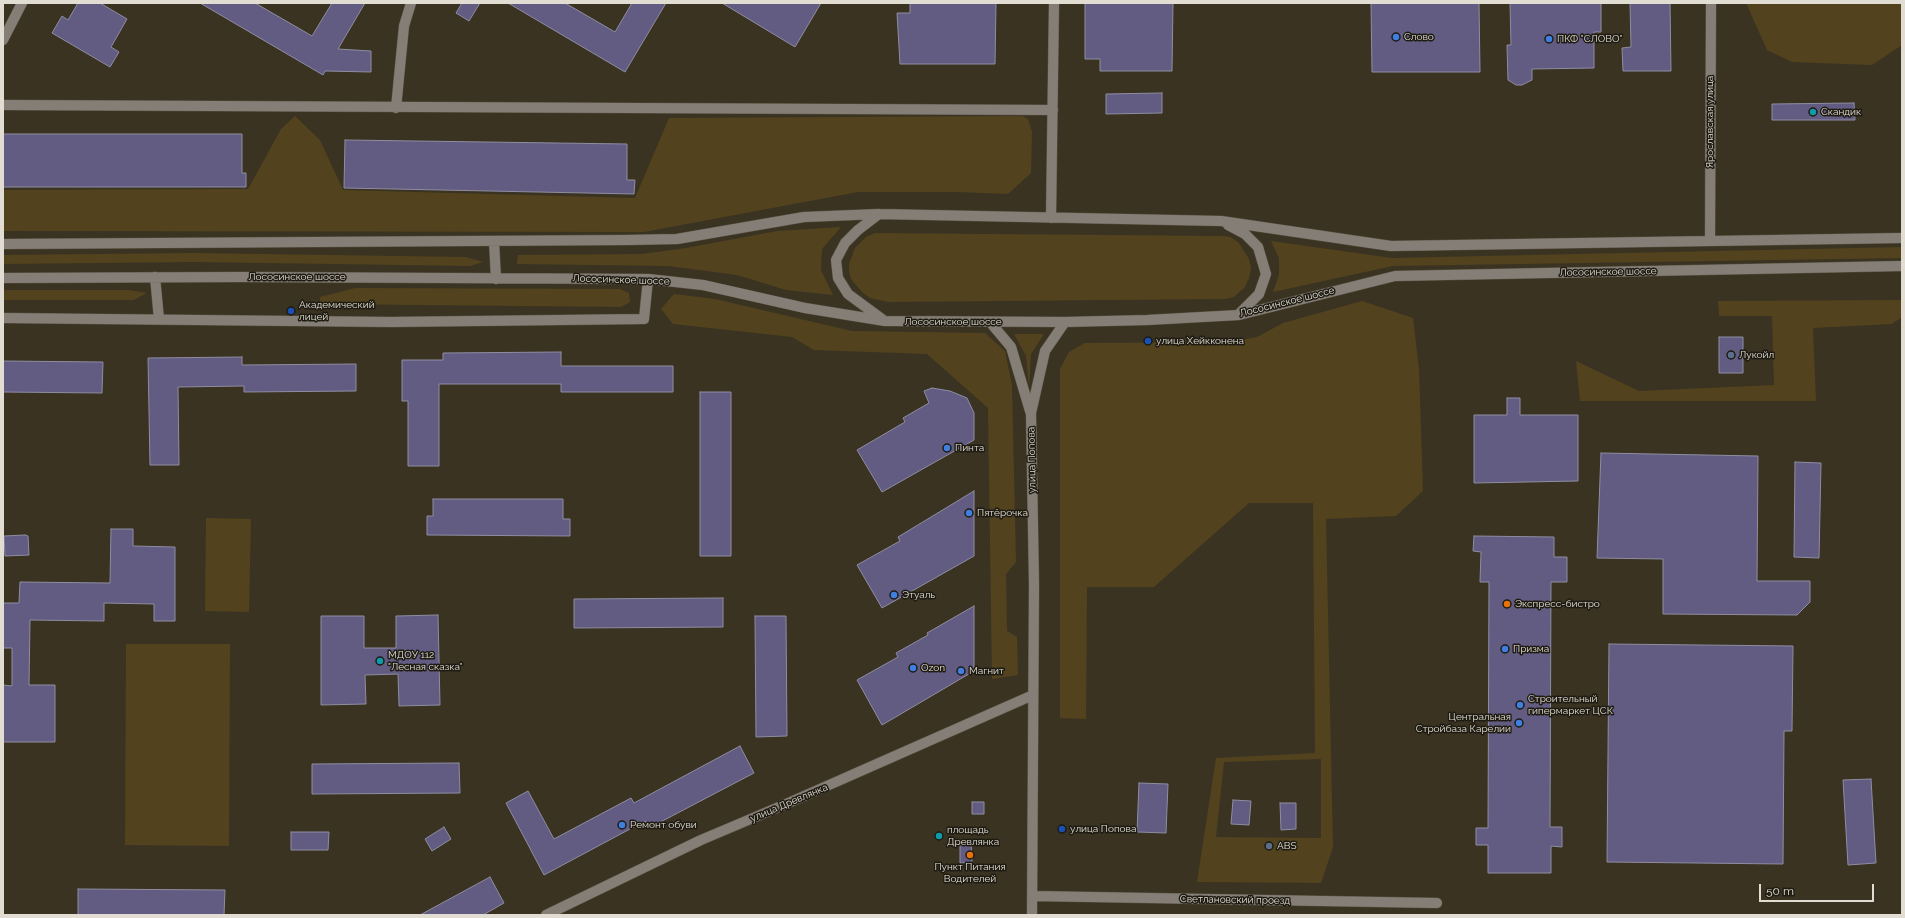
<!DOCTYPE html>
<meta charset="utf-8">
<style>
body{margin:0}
#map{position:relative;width:1905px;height:918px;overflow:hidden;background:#3a3322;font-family:Raleway,sans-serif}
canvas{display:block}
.frame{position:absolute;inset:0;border:4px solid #e2ddd2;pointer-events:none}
.scale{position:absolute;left:1759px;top:884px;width:115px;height:18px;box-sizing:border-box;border:2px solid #e2ddd2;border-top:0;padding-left:5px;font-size:12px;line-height:14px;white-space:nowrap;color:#e2ddd2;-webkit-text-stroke:3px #1e1b13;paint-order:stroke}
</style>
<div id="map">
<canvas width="1905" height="918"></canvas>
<div class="frame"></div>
<div class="scale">50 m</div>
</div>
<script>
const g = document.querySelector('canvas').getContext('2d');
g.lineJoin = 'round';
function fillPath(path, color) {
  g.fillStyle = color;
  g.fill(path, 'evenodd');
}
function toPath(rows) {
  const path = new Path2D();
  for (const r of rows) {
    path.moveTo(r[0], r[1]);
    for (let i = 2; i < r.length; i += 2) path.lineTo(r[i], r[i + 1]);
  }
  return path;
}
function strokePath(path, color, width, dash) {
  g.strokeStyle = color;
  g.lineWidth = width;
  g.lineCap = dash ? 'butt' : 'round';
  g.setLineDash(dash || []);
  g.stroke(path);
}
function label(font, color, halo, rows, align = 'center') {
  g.font = font + ' Raleway,sans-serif';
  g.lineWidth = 3;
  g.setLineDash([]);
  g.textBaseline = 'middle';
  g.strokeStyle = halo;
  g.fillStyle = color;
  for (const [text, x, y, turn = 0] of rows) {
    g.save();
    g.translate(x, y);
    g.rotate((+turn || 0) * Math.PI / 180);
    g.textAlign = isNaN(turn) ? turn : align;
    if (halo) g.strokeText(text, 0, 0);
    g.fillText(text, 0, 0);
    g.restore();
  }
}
fillPath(toPath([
 [1746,3,1902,3,1902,45,1872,65,1792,62,1767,50],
 [295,116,320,140,343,190,635,198,669,118,1022,116,1028,119,1032,132,1031,173,1008,194,959,192,858,192,644,232,3,231,3,190,248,189,281,129],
 [841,227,822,249,821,270,833,295,786,290,737,275,668,266,517,264,518,255,642,254,686,248,777,231],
 [875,233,1222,236,1231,237,1239,243,1249,259,1251,269,1249,278,1245,287,1234,297,1225,299,888,302,870,298,862,292,851,279,849,271,849,264,855,248,866,237],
 [1271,241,1392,258,1902,247,1902,258,1393,266,1273,292,1279,275,1279,258],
 [194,253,466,257,483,262,470,266,194,262,3,264,3,255],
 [355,288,620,289,629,293,630,302,621,307,320,304,320,297],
 [3,290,129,290,147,293,134,300,3,300],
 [674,294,715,299,852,331,985,333,1005,351,1012,385,1016,562,1006,574,1007,631,1017,637,1018,675,992,679,988,408,927,354,814,350,792,337,673,324,661,309],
 [1902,300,1902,317,1892,324,1813,328,1816,401,1580,401,1576,361,1639,391,1774,385,1772,316,1719,316,1718,301],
 [1362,301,1413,318,1419,369,1423,491,1396,516,1326,519,1333,847,1321,883,1197,882,1216,758,1315,753,1313,503,1249,503,1154,587,1087,587,1086,719,1060,718,1060,369,1069,352,1085,343,1230,342,1257,337,1283,323],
 [1321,759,1321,838,1216,837,1224,762],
 [1014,334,1044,334,1031,354,1029,388,1026,356],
 [206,518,251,519,249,612,205,611],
 [126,644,230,644,229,846,125,845]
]), '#52431e');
const building = toPath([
 [78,3,100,3,127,19,111,47,119,52,110,67,52,33,62,16,68,20,78,3],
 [200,3,255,3,312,36,332,3,365,3,338,49,371,51,371,72,325,71,323,75,200,3],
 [462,3,480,3,469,21,456,13,462,3],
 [508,3,565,3,615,32,632,3,666,3,625,72,508,3],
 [722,3,821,3,795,47,722,3],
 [910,3,996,3,995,64,900,64,897,13,910,13,910,3],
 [1085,3,1173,3,1172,71,1100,71,1100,59,1085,59,1085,3],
 [1371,3,1479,3,1480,72,1372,72,1371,3],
 [1510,3,1601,3,1601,32,1594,32,1594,68,1532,69,1532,80,1522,85,1516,85,1508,80,1507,45,1511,45,1510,3],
 [1630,3,1670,3,1671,71,1623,71,1622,48,1631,47,1630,3],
 [1162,93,1162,113,1106,114,1106,94,1162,93],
 [1854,103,1855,120,1772,120,1772,104,1854,103],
 [3,134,242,134,242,173,246,173,246,187,3,187,3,134],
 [345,140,627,144,627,180,635,180,634,194,344,188,345,140],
 [1719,337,1743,337,1743,373,1719,373,1719,337],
 [561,352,561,366,673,366,673,392,561,392,561,384,439,384,439,466,408,466,408,401,402,401,402,360,443,360,443,353,561,352],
 [242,357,242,365,356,364,356,391,244,392,244,386,178,387,179,465,150,465,148,358,242,357],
 [3,361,103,362,102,393,3,392,3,361],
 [932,388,950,391,967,398,974,413,974,440,882,492,857,450,905,422,903,418,929,403,924,391,932,388],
 [700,392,731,392,731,556,700,556,700,392],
 [1507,398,1520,398,1520,415,1578,415,1578,481,1474,483,1474,415,1507,415,1507,398],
 [1601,453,1758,456,1757,581,1810,581,1810,602,1797,615,1663,614,1663,559,1597,558,1601,453],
 [1795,462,1821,463,1819,558,1794,557,1795,462],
 [974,491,974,556,882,608,857,565,900,541,898,537,974,491],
 [433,499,563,499,563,519,570,519,570,536,427,535,427,516,433,516,433,499],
 [111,529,133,529,133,546,175,547,175,621,154,621,154,604,104,603,104,621,30,620,29,685,55,685,55,742,3,742,3,685,12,686,12,648,3,648,3,603,19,603,20,582,110,583,111,529],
 [25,535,28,536,29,555,5,556,4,536,25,535],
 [1474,536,1554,537,1554,557,1567,557,1567,582,1551,582,1550,827,1562,827,1562,847,1551,846,1551,873,1488,873,1488,845,1476,845,1476,828,1488,828,1489,582,1480,582,1481,552,1473,551,1474,536],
 [723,598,723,627,574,628,574,599,723,598],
 [974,606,974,671,882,725,857,680,898,657,896,653,928,635,927,633,974,606],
 [438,615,440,705,399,706,398,674,365,675,366,704,321,705,321,616,364,616,364,648,396,648,396,616,438,615],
 [755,616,786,616,787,736,756,737,755,616],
 [1609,644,1793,646,1792,731,1784,731,1783,864,1607,862,1609,644],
 [740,746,754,773,649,828,645,821,544,875,506,803,528,791,554,839,631,798,634,803,740,746],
 [459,763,460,793,312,794,312,764,459,763],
 [1871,779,1876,863,1848,865,1843,780,1871,779],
 [1139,783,1168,784,1166,833,1137,832,1139,783],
 [1233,800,1251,801,1249,825,1231,824,1233,800],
 [972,802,984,802,984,814,972,814,972,802],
 [1280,803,1296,803,1296,829,1281,830,1280,803],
 [444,827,451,839,432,851,425,839,444,827],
 [291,832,329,832,328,850,291,850,291,832],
 [960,841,971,841,972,862,960,863,960,841],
 [490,877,504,903,483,915,420,915,490,877],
 [78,889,225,890,224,915,78,915,78,889]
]);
fillPath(building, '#625c83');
strokePath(building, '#8f8da1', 1);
const minor = toPath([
 [3,40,22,3],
 [3,105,1053,110],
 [396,108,404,26,411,3],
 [879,214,858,230,845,243,836,260,838,278,848,294,882,319],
 [1051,218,1054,3],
 [1228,225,1245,234,1258,247,1266,274,1259,294,1240,313],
 [494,241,496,279],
 [1710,241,1711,3],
 [3,244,627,240,677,239,804,217,879,214,1221,221,1391,246,1902,238],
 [155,277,159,319],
 [3,278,244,277,648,279,703,285,805,308,885,321,1065,322,1147,320,1239,315,1395,276,1902,266],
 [3,318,391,322,644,319,648,279],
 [990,322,1011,347,1030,411],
 [1032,896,1437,903],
 [546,915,701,840,786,804,1033,695],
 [1032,915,1034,585,1031,413,1045,351,1065,322]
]);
strokePath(minor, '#585242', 11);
strokePath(minor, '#857e77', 10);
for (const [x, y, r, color] of [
 [1396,37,4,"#3f7fe0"],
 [1549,39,4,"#3f7fe0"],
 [1813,112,4,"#0f9aa8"],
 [291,311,4,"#1a4fb4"],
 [1148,341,4,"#1a4fb4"],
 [1731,355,4,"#5c6f8a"],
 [947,448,4,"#3f7fe0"],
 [969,513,4,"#3f7fe0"],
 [894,595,4,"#3f7fe0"],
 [1507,604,4,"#e8710a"],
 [1505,649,4,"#3f7fe0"],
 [380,661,4,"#0f9aa8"],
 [913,668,4,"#3f7fe0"],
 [961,671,4,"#3f7fe0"],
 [1520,705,4,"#3f7fe0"],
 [1519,723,4,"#3f7fe0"],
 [622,825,4,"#3f7fe0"],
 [1062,829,4,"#1a4fb4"],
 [939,836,4,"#0f9aa8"],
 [1269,846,4,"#5c6f8a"],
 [970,855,4,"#e8710a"]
]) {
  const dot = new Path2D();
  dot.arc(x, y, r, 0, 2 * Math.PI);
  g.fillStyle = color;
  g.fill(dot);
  strokePath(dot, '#1e1b13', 1.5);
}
label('10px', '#e2ddd2', '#1e1b13', [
 ["Слово",1404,37],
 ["ПКФ \"СЛОВО\"",1557,39],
 ["Скандик",1821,112],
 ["Академический",299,305],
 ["лицей",299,317],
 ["улица Хейкконена",1156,341],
 ["Лукойл",1739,355],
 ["Пинта",955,448],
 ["Пятёрочка",977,513],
 ["Этуаль",902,595],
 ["Экспресс-бистро",1515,604],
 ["Призма",1513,649],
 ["МДОУ 112",388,655],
 ["\"Лесная сказка\"",388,667],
 ["Ozon",921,668],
 ["Магнит",969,671],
 ["Строительный",1528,699],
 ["гипермаркет ЦСК",1528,711],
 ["Центральная",1511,717,"right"],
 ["Стройбаза Карелии",1511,729,"right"],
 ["Ремонт обуви",630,825],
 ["улица Попова",1070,829],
 ["площадь",947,830],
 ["Древлянка",947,842],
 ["ABS",1277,846],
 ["Пункт Питания",970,867,"center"],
 ["Водителей",970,879,"center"]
], 'left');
label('10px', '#e2ddd2', '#1e1b13', [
 ["Ярославская улица",1710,122,-90],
 ["Лососинское шоссе",1608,272,-1],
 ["Лососинское шоссе",297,277],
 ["Лососинское шоссе",621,280,2],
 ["Лососинское шоссе",1287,302,-14],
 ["Лососинское шоссе",953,322],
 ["улица Попова",1032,460,-91],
 ["улица Древлянка",789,803,-23],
 ["Светлановский проезд",1235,900,1]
]);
</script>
